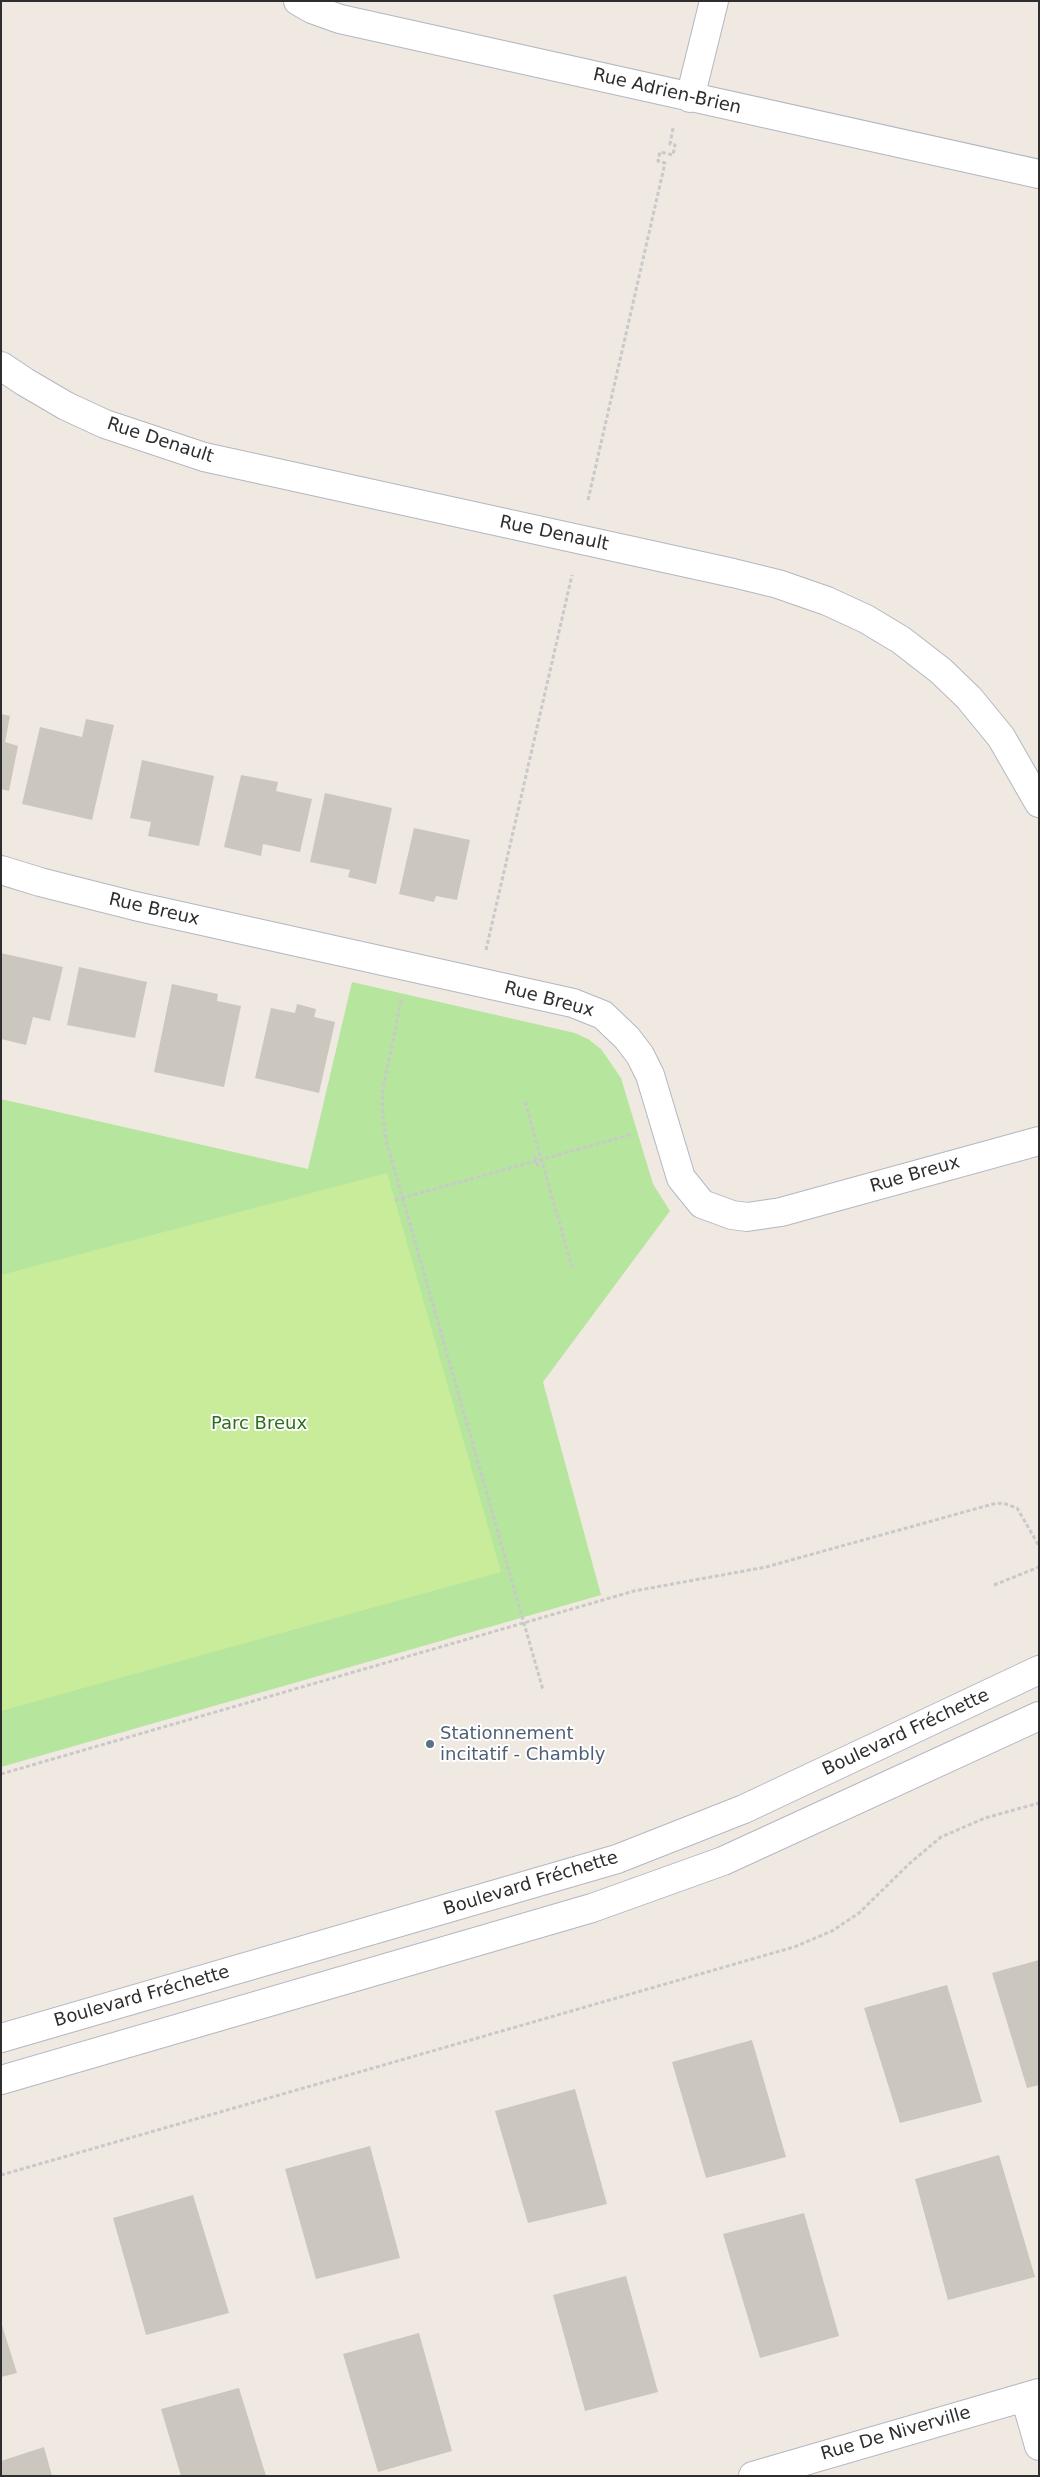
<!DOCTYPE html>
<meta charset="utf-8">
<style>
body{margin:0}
#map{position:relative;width:1040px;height:2477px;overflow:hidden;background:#efe9e1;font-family:"DejaVu Sans",sans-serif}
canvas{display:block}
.frame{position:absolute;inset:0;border:2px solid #2e2e2e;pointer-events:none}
</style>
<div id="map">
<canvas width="1040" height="2477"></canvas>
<div class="frame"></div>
</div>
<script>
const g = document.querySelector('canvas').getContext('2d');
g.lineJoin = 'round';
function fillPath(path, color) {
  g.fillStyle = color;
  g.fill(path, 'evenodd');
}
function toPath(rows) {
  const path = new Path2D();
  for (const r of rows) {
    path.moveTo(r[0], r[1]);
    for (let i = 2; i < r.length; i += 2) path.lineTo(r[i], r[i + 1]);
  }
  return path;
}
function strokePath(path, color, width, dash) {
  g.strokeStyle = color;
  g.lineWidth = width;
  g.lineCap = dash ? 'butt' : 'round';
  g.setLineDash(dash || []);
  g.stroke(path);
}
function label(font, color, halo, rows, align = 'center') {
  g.font = font + ' "DejaVu Sans",sans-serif';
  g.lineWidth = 4;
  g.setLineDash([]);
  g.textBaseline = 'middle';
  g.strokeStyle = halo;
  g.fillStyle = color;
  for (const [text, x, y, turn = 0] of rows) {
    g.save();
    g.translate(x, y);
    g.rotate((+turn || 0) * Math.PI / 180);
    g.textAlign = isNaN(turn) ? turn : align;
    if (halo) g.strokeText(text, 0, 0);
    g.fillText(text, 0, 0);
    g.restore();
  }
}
fillPath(toPath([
 [352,982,575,1033,588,1039,601,1049,621,1078,653,1184,670,1211,543,1382,601,1595,1,1767,1,1099,308,1169]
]), '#b6e59e');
fillPath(toPath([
 [387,1173,501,1572,1,1711,1,1275]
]), '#c9ec9a');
fillPath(toPath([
 [1,714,10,716,5,742,18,746,9,791,1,789],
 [86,719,114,725,92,820,22,804,40,727,82,737],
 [142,760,214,776,199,846,148,836,151,822,130,818],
 [241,775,278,782,276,791,312,799,300,852,263,844,261,856,224,847],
 [325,793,392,808,376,884,348,877,350,870,310,862],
 [414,828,470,840,457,900,436,896,434,902,399,894],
 [1,953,63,967,50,1021,33,1017,26,1045,1,1039],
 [79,967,147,982,135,1038,67,1025],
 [172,984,218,994,217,1001,241,1006,224,1087,154,1072],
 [297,1004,316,1009,314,1017,335,1022,319,1093,255,1078,271,1008,295,1013],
 [1039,1960,1039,2085,1027,2088,992,1973],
 [947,1985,982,2102,900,2123,864,2008],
 [752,2040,786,2157,706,2178,672,2062],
 [575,2089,607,2204,528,2223,495,2111],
 [370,2146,400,2258,316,2279,285,2169],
 [999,2155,1035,2277,948,2300,915,2179],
 [193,2195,229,2313,146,2335,113,2218],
 [804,2213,839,2336,760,2358,723,2234],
 [626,2276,658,2392,585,2411,553,2295],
 [1,2322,17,2373,1,2377],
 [419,2333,452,2451,378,2472,343,2354],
 [239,2388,266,2476,181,2476,161,2409],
 [44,2447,52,2476,1,2476,1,2461]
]), '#cbc7bf');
const minor = toPath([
 [298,1,312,9,340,19,1039,174],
 [690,98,714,1],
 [1,366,25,382,66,406,105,424,204,457,733,573,778,584,827,601,866,619,901,640,941,671,969,698,1001,737,1039,803],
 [1,870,40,882,135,906,573,1003,603,1015,627,1038,640,1055,650,1075,681,1178,702,1204,732,1215,747,1217,781,1212,1039,1141],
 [1025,2397,1039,2446],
 [753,2476,1039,2393]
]);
const secondary = toPath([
 [1,2038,617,1859,744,1809,1039,1670],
 [1,2080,592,1908,723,1861,1039,1716]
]);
strokePath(minor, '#b4b7c1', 30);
strokePath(secondary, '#b4b7c1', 30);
strokePath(toPath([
 [588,500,665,163,658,161,660,152,673,155,675,145,670,144,673,128],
 [486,950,572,575],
 [401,1000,383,1089,382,1107,386,1140,543,1690],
 [525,1102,572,1267],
 [535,1156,538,1167],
 [395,1200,633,1134],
 [994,1585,1039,1567],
 [1,1774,634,1591,766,1567,993,1504,1003,1503,1017,1508,1039,1546],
 [1,2175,794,1947,832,1931,859,1913,910,1863,941,1837,985,1818,1039,1803]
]), '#c9c9c9', 3, [4, 2.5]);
strokePath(minor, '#fff', 28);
strokePath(secondary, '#fff', 28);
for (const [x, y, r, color] of [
 [430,1744,5,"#5c6f8a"]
]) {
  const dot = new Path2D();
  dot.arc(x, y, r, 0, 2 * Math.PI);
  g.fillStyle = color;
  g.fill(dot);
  strokePath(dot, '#fff', 2);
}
label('18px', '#2e2e2e', '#fff', [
 ["Rue Adrien-Brien",667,92,13],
 ["Rue Denault",160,441,18],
 ["Rue Denault",554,534,12],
 ["Rue Breux",154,910,13],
 ["Rue Breux",549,1000,15],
 ["Rue Breux",915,1175,-16],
 ["Boulevard Fréchette",906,1733,-25],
 ["Boulevard Fréchette",531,1884,-17],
 ["Boulevard Fréchette",142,1997,-16],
 ["Rue De Niverville",896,2434,-16]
]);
label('18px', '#2c6e1b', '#fff', [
 ["Parc Breux",259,1424]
]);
label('18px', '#4e5e75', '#fff', [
 ["Stationnement",440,1734],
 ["incitatif - Chambly",440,1755]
], 'left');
</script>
